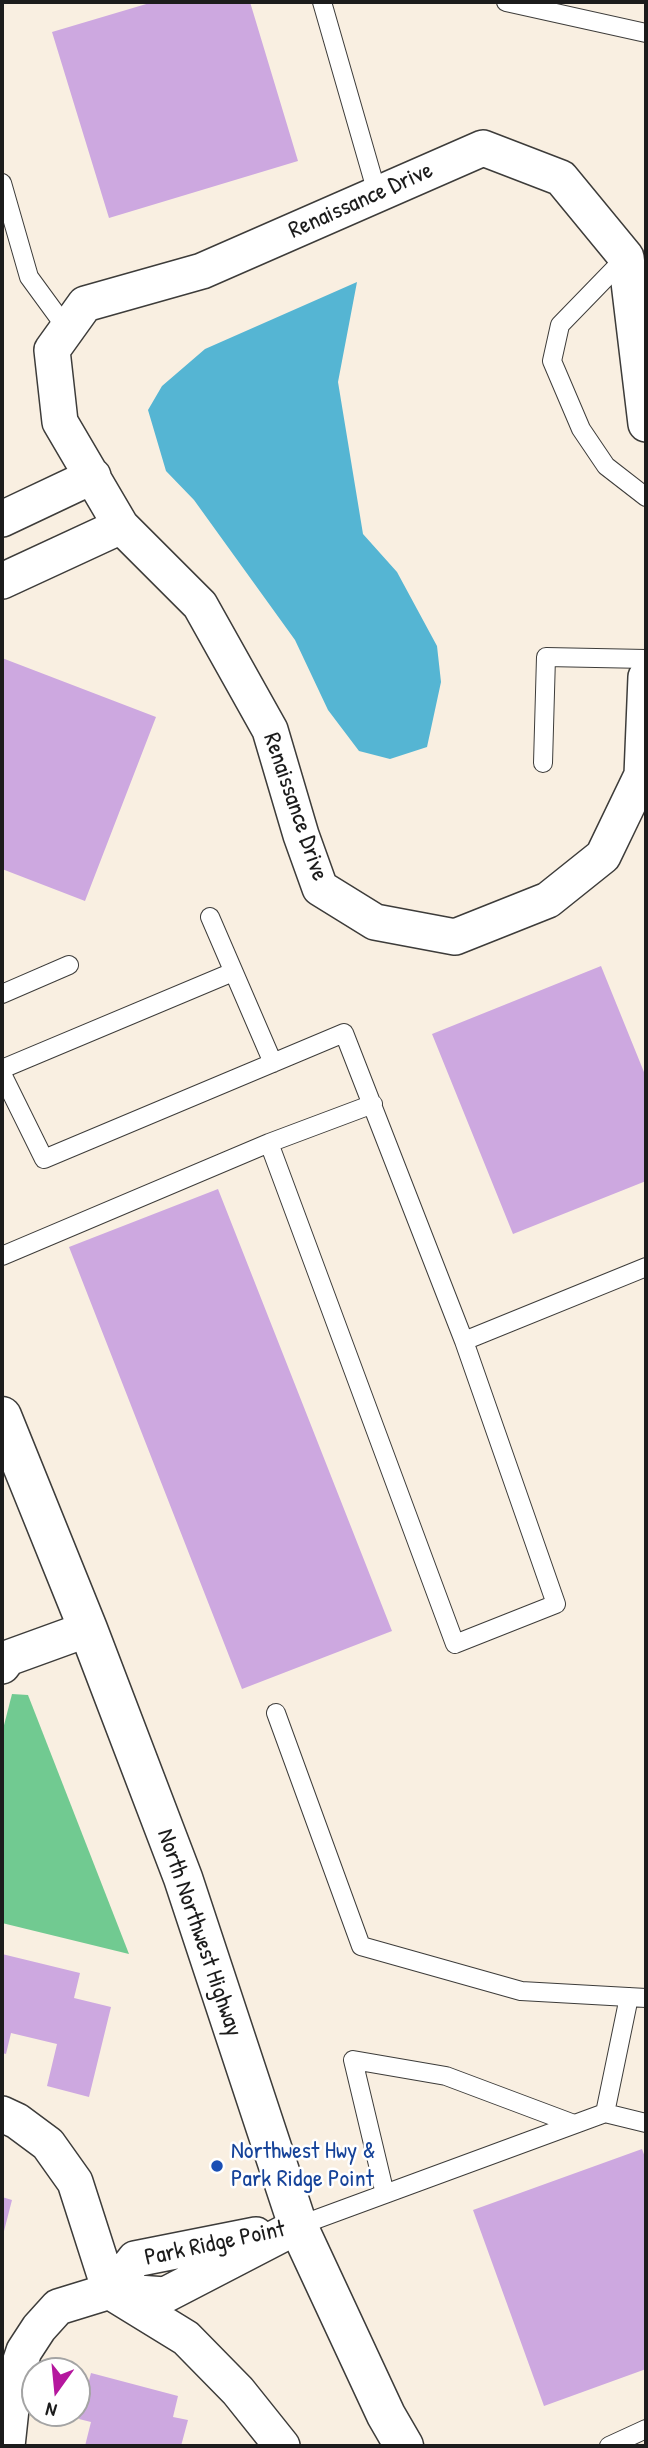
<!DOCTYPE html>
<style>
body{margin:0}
#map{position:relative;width:648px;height:2448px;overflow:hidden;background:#f9efe1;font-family:"Patrick Hand",sans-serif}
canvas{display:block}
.frame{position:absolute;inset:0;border:4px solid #1c1c1c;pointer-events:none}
.north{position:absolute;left:21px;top:2357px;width:70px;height:70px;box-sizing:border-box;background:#fff;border:2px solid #a4a4a4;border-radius:50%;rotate:195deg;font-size:19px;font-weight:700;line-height:28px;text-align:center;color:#1c1c1c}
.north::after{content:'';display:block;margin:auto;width:24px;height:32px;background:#b5179e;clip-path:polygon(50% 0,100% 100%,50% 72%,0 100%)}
</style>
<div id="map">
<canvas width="648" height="2448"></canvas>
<div class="frame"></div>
<div class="north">N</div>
</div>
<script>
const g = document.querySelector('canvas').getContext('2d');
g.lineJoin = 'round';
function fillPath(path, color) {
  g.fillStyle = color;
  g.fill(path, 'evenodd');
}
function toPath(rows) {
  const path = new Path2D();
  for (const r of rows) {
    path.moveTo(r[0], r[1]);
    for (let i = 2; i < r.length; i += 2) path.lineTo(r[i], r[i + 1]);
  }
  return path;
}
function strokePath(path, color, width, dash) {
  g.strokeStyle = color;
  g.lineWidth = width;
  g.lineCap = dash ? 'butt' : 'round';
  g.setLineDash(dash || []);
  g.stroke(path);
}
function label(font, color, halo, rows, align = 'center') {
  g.font = font + ' "Patrick Hand",sans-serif';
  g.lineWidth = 5;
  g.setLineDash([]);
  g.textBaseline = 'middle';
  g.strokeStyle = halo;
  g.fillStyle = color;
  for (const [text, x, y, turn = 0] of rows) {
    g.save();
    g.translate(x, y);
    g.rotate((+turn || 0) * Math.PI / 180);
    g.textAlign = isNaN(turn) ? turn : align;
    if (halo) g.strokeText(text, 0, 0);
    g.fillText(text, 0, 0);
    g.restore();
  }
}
fillPath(toPath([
 [12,1694,28,1695,129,1954,2,1923,2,1733]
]), '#71ca91');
fillPath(toPath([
 [357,282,338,382,363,534,397,572,437,646,441,682,427,747,390,759,359,751,328,710,295,640,194,500,166,471,148,410,162,386,205,349]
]), '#55b5d3');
fillPath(toPath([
 [153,2,250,2,298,161,109,218,52,32],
 [2,658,156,717,85,901,2,869],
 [601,966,646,1077,646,1181,513,1234,432,1034],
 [218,1189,392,1631,242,1689,69,1247],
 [2,1954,80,1973,74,1998,111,2007,89,2097,47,2086,57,2044,11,2033,6,2054,2,2053],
 [642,2149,646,2160,646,2369,544,2406,473,2210],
 [2,2197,12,2200,3,2235,2,2235],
 [91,2373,178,2396,173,2417,188,2420,181,2446,85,2446,91,2422,79,2419]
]), '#cda8e0');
const service = toPath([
 [322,2,377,193],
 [506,2,646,33],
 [2,183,29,277,67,329],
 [626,257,560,325,552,361,581,429,606,466,646,497],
 [543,763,546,657,646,659],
 [210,917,273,1063],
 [2,994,69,965],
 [2,1069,233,972],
 [2,1074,44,1159,344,1033,464,1341,646,1267],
 [373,1104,269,1143,455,1644,556,1604,464,1341],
 [2,1256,269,1143],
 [276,1713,361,1946,521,1991,646,1998],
 [629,1997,605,2113,646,2123],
 [385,2194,353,2060,446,2076,574,2124],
 [298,2226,605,2113],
 [609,2446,646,2429]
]);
const minor = toPath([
 [646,424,626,257,561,178,483,148,202,271,85,304,52,350,60,422,121,526,200,605,270,730,301,835,320,888,375,922,455,937,548,900,603,856,642,775,646,677],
 [2,519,93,476],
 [2,581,121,526],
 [2,1666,8,1658,88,1629],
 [2,2114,17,2121,48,2144,75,2182,110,2291],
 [110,2291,135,2259,256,2235],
 [116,2295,186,2338,238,2391,282,2446],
 [7,2446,14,2381,24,2351,39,2328,58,2307,110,2291,165,2295,298,2226]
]);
const secondary = toPath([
 [2,1416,88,1629,183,1878,298,2226,386,2415,404,2446]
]);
strokePath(service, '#3d3c3a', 20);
strokePath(minor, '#3d3c3a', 38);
strokePath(secondary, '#3d3c3a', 41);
strokePath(service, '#fff', 18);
strokePath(minor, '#fff', 35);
strokePath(secondary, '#fff', 38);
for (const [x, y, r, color] of [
 [217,2166,7,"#1a4fb4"]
]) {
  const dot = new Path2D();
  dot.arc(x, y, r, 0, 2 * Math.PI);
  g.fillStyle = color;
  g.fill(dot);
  strokePath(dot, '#fff', 2.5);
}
label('24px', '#1c1c1c', '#fff', [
 ["Renaissance Drive",361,201,-24],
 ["Renaissance Drive",295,807,71],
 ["North Northwest Highway",199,1933,71],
 ["Park Ridge Point",215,2244,-12]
]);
label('24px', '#164399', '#fff', [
 ["Northwest Hwy &",231,2152],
 ["Park Ridge Point",231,2180]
], 'left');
</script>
